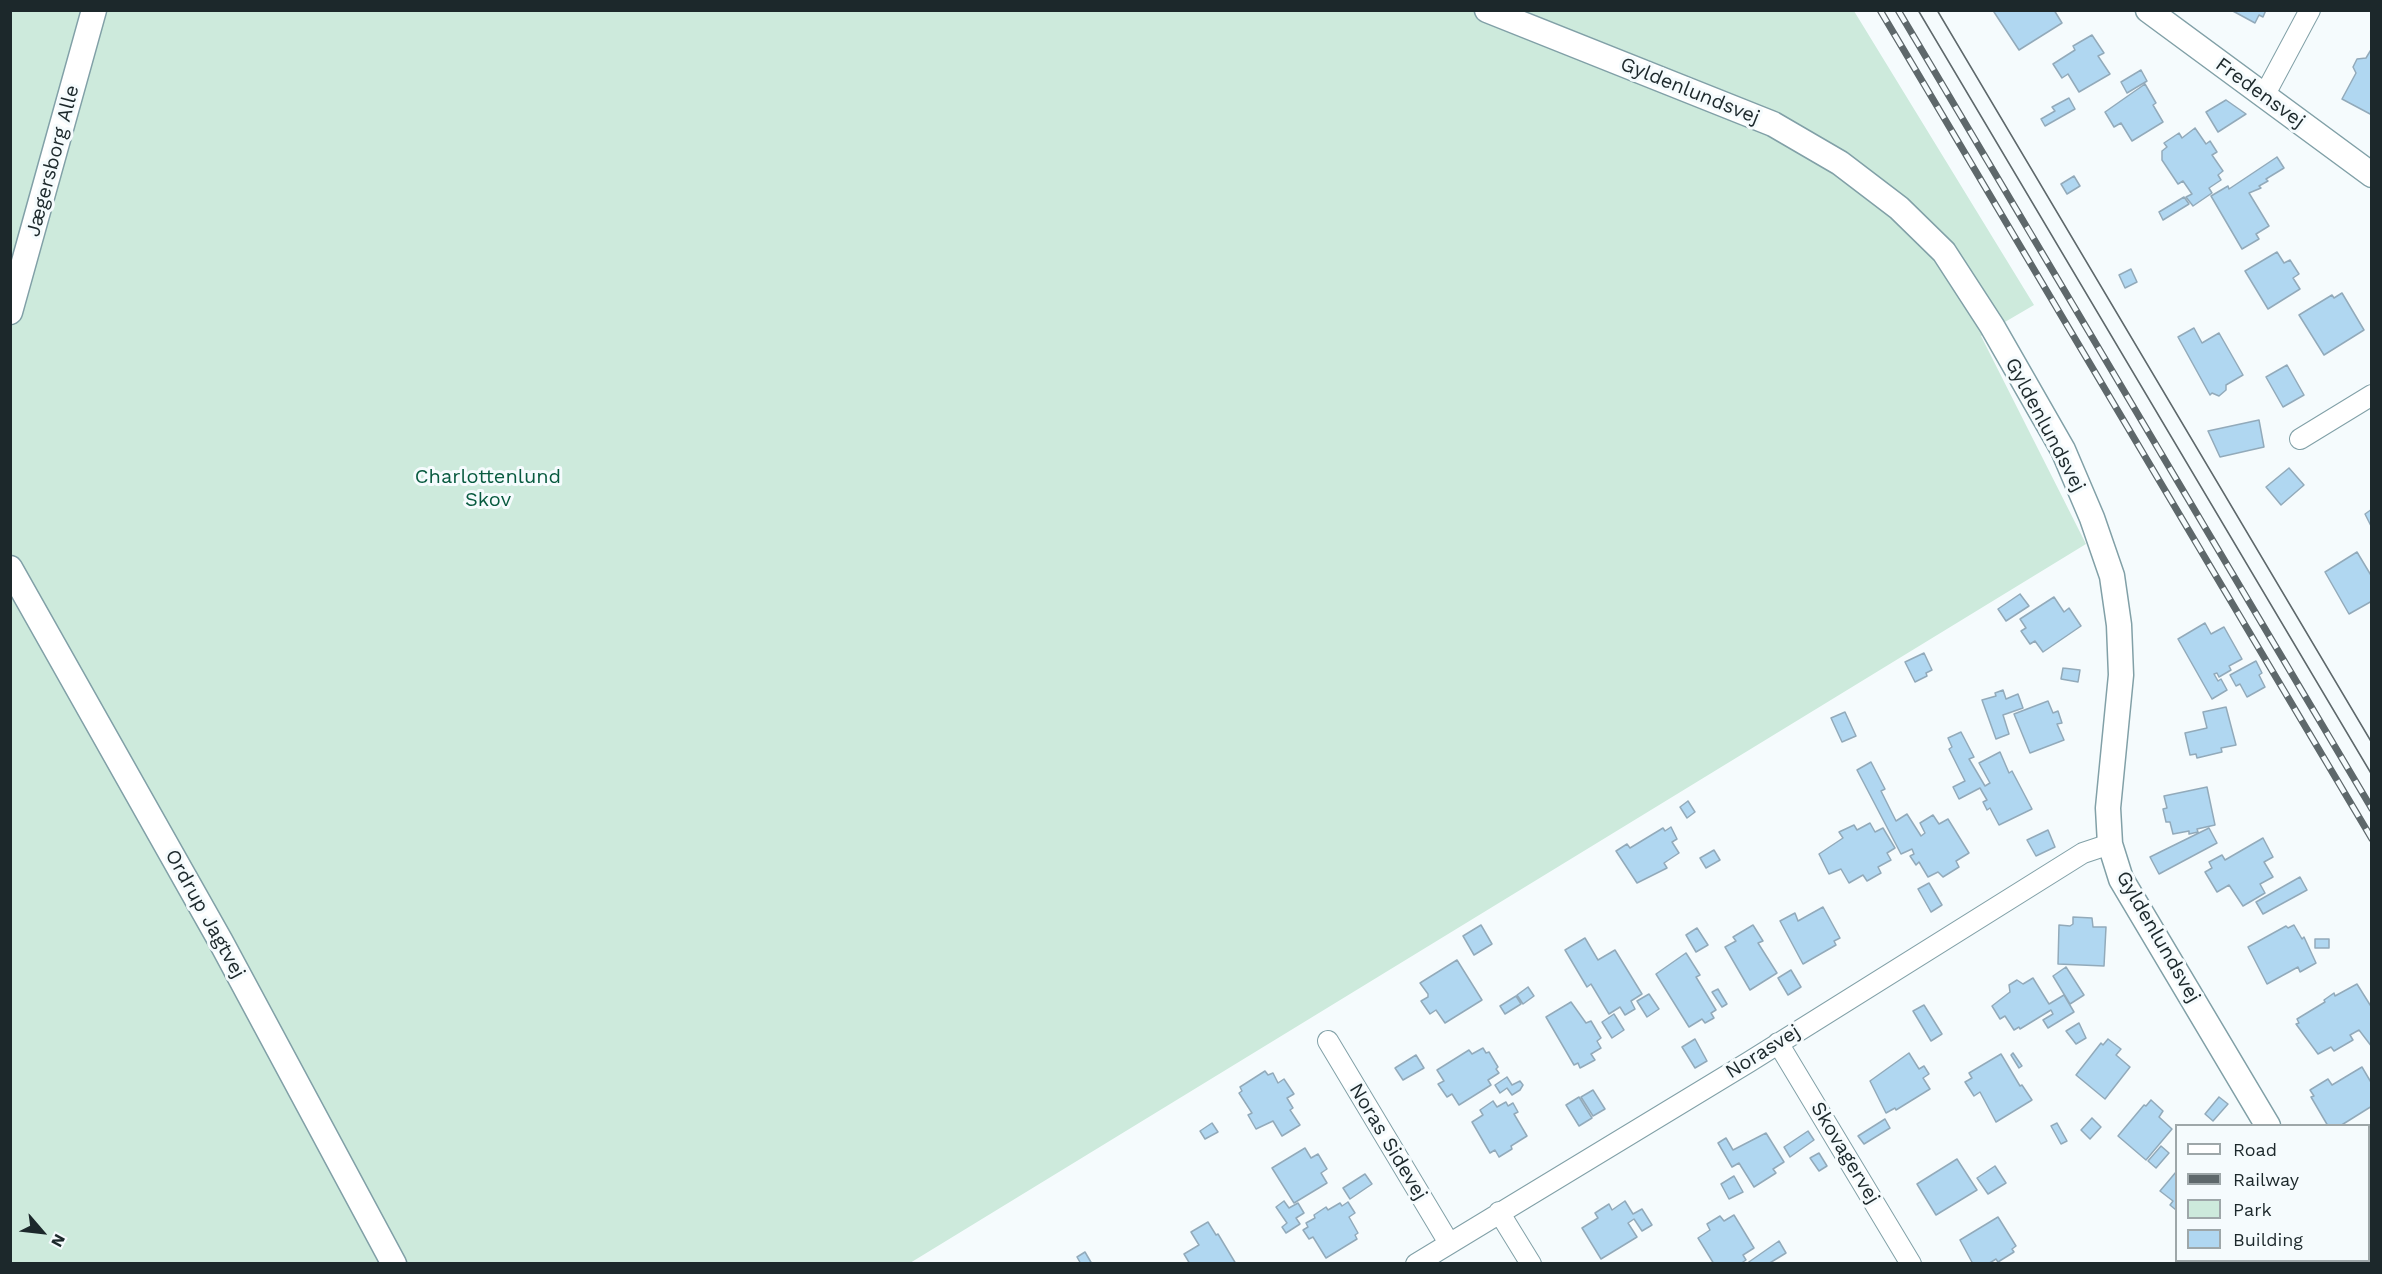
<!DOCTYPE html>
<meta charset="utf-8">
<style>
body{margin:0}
#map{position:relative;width:2382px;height:1274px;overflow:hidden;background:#f5fbfd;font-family:"Work Sans",sans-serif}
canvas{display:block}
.frame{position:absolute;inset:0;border:12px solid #1c282b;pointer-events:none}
.legend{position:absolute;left:2175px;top:1124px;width:195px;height:138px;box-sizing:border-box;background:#f5fbfd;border:2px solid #9ea7a9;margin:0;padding:8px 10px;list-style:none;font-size:18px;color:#1c282b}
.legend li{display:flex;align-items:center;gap:12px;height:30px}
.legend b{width:30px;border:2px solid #9ea7a9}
.north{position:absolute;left:12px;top:1202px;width:60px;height:60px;-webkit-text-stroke:4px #f5fbfd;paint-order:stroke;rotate:118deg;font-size:16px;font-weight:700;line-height:24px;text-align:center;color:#1c282b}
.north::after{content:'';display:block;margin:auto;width:21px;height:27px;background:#1c282b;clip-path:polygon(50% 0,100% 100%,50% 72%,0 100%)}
</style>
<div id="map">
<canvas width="2382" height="1274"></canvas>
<div class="frame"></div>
<ul class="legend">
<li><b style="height:8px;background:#fff"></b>Road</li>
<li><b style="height:8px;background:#5e686b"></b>Railway</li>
<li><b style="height:16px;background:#cdeadc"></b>Park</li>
<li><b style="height:16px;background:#b0d7f1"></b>Building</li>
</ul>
<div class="north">N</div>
</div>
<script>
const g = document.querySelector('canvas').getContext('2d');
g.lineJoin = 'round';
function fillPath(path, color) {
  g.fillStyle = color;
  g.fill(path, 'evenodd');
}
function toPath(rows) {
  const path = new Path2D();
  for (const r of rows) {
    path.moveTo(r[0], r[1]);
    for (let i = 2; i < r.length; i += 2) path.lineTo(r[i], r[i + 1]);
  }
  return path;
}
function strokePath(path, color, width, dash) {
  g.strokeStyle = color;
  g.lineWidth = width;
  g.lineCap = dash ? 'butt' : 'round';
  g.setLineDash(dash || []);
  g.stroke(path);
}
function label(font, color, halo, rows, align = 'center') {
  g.font = font + ' "Work Sans",sans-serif';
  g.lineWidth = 6;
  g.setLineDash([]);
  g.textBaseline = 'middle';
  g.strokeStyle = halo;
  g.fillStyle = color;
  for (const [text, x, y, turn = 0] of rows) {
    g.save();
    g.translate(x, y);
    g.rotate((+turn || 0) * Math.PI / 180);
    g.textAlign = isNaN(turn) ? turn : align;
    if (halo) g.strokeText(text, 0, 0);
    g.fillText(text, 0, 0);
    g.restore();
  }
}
fillPath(toPath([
 [10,11,1854,11,2034,305,1981,336,2086,544,910,1263,11,1263]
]), '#cdeadc');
const building = toPath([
 [1997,10,2054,10,2062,23,2019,50,1994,12,1997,10],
 [2231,10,2266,10,2263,17,2259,15,2255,23,2231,10],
 [2092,35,2104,53,2098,56,2110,74,2079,92,2068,74,2062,78,2053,64,2075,50,2073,46,2092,35],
 [2372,48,2372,115,2342,99,2356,73,2353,67,2357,59,2366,58,2372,48],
 [2141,70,2147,81,2127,93,2121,82,2141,70],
 [2145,84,2156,103,2153,105,2163,122,2132,141,2121,123,2114,127,2105,112,2145,84],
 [2069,98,2075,109,2045,126,2041,119,2055,111,2052,107,2069,98],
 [2226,100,2246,114,2218,132,2206,112,2226,100],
 [2195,128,2206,144,2210,141,2217,152,2212,155,2223,171,2218,175,2221,180,2209,188,2212,193,2193,206,2186,197,2192,194,2183,181,2178,184,2162,160,2162,151,2167,147,2164,143,2179,133,2182,138,2195,128],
 [2277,157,2284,168,2266,179,2268,181,2259,186,2261,188,2249,193,2269,226,2256,234,2259,239,2242,249,2211,196,2228,186,2229,189,2277,157],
 [2074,176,2080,186,2067,194,2061,184,2074,176],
 [2184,197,2189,204,2163,220,2159,212,2184,197],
 [2277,252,2284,263,2290,260,2299,274,2293,278,2300,289,2268,309,2245,271,2277,252],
 [2131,269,2137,282,2125,288,2119,275,2131,269],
 [2342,293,2364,330,2324,355,2299,315,2332,295,2334,298,2342,293],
 [2194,328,2202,343,2219,333,2243,375,2226,385,2226,390,2219,396,2212,393,2210,395,2178,337,2194,328],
 [2287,365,2304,395,2283,407,2266,377,2287,365],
 [2259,420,2264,447,2220,457,2208,431,2259,420],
 [2289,468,2304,485,2281,505,2266,487,2289,468],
 [2372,509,2372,528,2365,514,2372,509],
 [2357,552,2372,577,2372,601,2349,614,2325,572,2357,552],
 [2020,594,2029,606,2006,621,1998,609,2020,594],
 [2054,597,2064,612,2069,608,2081,626,2043,652,2035,641,2030,644,2021,631,2026,628,2020,619,2054,597],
 [2205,623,2211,634,2224,627,2242,659,2229,666,2231,670,2219,677,2217,673,2214,674,2218,681,2221,679,2227,690,2212,699,2178,639,2205,623],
 [1924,653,1932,670,1926,673,1927,676,1915,682,1905,662,1924,653],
 [2256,661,2262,673,2259,675,2265,687,2247,697,2240,684,2236,686,2230,675,2256,661],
 [2063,668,2080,670,2078,682,2061,679,2063,668],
 [2003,690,2006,699,2018,694,2023,708,2003,715,2009,734,1996,739,1982,700,1996,696,1995,693,2003,690],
 [2048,701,2053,713,2058,711,2062,723,2057,724,2064,740,2030,753,2014,714,2048,701],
 [2226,707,2236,745,2221,748,2222,752,2197,758,2196,754,2190,755,2185,733,2207,728,2203,712,2226,707],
 [1845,712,1856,736,1842,742,1831,718,1845,712],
 [1961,732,1974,757,1969,759,1985,786,1990,783,1979,763,2000,752,2009,773,2012,771,2032,809,1999,825,1990,808,1987,810,1983,802,1987,800,1980,788,1959,799,1953,787,1965,781,1949,749,1952,747,1948,738,1961,732],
 [1871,762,1885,789,1881,791,1896,821,1907,814,1921,836,1925,833,1920,823,1933,815,1939,824,1948,819,1969,853,1956,861,1959,867,1943,877,1938,872,1928,877,1919,862,1916,865,1910,856,1914,854,1912,849,1901,854,1857,770,1871,762],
 [2207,787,2215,825,2197,829,2198,832,2189,834,2189,831,2173,834,2170,822,2166,822,2163,809,2167,808,2164,796,2207,787],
 [1688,801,1695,812,1687,818,1680,807,1688,801],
 [1870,823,1875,832,1883,828,1895,848,1887,853,1891,860,1878,867,1881,873,1867,881,1863,875,1849,883,1841,869,1829,874,1819,854,1843,838,1839,832,1854,825,1857,830,1870,823],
 [1671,827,1677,839,1672,842,1679,853,1664,863,1667,868,1637,883,1616,851,1627,844,1630,848,1663,828,1665,831,1671,827],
 [2209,828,2217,843,2159,874,2150,857,2209,828],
 [2048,830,2055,847,2036,856,2027,840,2048,830],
 [2263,838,2273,857,2264,862,2273,877,2260,884,2265,893,2243,906,2229,885,2217,892,2205,872,2212,868,2209,862,2222,855,2225,860,2263,838],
 [1714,850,1720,860,1706,868,1700,858,1714,850],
 [2300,877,2307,890,2263,914,2256,902,2300,877],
 [1929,883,1942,905,1931,912,1918,889,1929,883],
 [1823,907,1840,938,1834,941,1836,945,1803,964,1780,921,1795,913,1798,921,1823,907],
 [2073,917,2092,918,2093,927,2106,927,2104,966,2058,964,2059,925,2070,926,2073,924,2073,917],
 [1481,925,1492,944,1474,955,1463,936,1481,925],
 [1753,925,1763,941,1758,943,1777,973,1750,990,1725,947,1736,941,1733,937,1753,925],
 [2294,925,2302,939,2304,937,2316,963,2300,972,2298,967,2267,984,2248,947,2286,926,2288,928,2294,925],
 [1697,928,1708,945,1696,952,1686,935,1697,928],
 [1585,938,1598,960,1615,950,1642,994,1631,1001,1635,1009,1625,1015,1620,1007,1609,1014,1591,984,1587,987,1565,950,1585,938],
 [2315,939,2329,939,2329,948,2315,948,2315,939],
 [1686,953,1700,975,1696,977,1716,1010,1711,1013,1714,1018,1705,1023,1702,1019,1689,1027,1656,974,1686,953],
 [1457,960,1482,1000,1445,1023,1436,1010,1430,1014,1421,1001,1428,997,1428,994,1420,983,1457,960],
 [2066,967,2084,995,2070,1004,2053,976,2066,967],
 [1791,970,1801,987,1788,995,1778,978,1791,970],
 [2033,978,2049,1004,2064,995,2074,1012,2048,1028,2043,1020,2053,1014,2051,1010,2020,1029,2019,1027,2014,1030,2005,1016,2000,1019,1992,1006,2010,992,2009,985,2017,980,2023,984,2033,978],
 [2357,984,2372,1008,2372,1047,2359,1030,2350,1035,2353,1040,2334,1051,2331,1047,2318,1054,2296,1024,2299,1023,2297,1019,2325,1002,2324,1000,2334,993,2335,996,2357,984],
 [1528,987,1534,996,1523,1004,1517,995,1528,987],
 [1718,989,1727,1004,1722,1007,1712,992,1718,989],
 [1649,994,1659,1009,1647,1017,1637,1001,1649,994],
 [1516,996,1521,1004,1505,1014,1500,1006,1516,996],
 [1571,1002,1586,1023,1591,1021,1601,1038,1597,1041,1601,1048,1591,1054,1595,1060,1580,1068,1578,1063,1574,1065,1546,1017,1571,1002],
 [1924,1005,1942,1034,1931,1041,1913,1011,1924,1005],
 [1614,1014,1624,1030,1612,1038,1602,1022,1614,1014],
 [2079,1023,2086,1038,2076,1044,2066,1031,2079,1023],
 [1695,1039,1707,1061,1695,1068,1682,1047,1695,1039],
 [2108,1039,2121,1049,2116,1055,2130,1067,2105,1099,2076,1075,2101,1043,2103,1045,2108,1039],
 [1483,1048,1486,1053,1489,1052,1498,1067,1496,1069,1499,1073,1488,1080,1491,1085,1459,1105,1452,1094,1447,1097,1438,1084,1444,1081,1437,1070,1469,1050,1472,1054,1483,1048],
 [1909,1053,1919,1069,1924,1066,1929,1074,1923,1078,1930,1089,1896,1110,1895,1108,1886,1113,1870,1081,1909,1053],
 [2013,1053,2022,1066,2019,1068,2011,1055,2013,1053],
 [2001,1054,2020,1086,2022,1085,2032,1100,1996,1122,1980,1092,1974,1096,1965,1082,1972,1078,1969,1073,2001,1054],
 [1416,1055,1424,1068,1403,1080,1395,1068,1416,1055],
 [2362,1067,2372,1084,2372,1106,2340,1126,2328,1126,2311,1097,2314,1096,2310,1090,2328,1079,2332,1085,2362,1067],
 [1265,1071,1268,1075,1273,1073,1278,1083,1284,1079,1294,1094,1287,1098,1293,1108,1290,1110,1300,1125,1282,1136,1273,1121,1256,1129,1248,1115,1252,1113,1239,1093,1242,1091,1240,1087,1265,1071],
 [1507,1077,1512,1085,1520,1081,1523,1085,1520,1090,1512,1095,1507,1088,1500,1093,1495,1085,1507,1077],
 [1593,1090,1605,1109,1593,1116,1581,1097,1593,1090],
 [1579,1097,1592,1118,1579,1126,1566,1105,1579,1097],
 [2219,1097,2228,1104,2213,1121,2205,1114,2219,1097],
 [2151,1100,2163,1111,2159,1117,2172,1129,2146,1160,2118,1136,2144,1105,2146,1106,2151,1100],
 [1493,1101,1497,1107,1506,1102,1508,1106,1513,1103,1518,1112,1514,1114,1527,1136,1511,1146,1512,1149,1499,1157,1495,1150,1490,1153,1472,1122,1483,1115,1480,1110,1493,1101],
 [2092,1118,2101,1127,2090,1139,2081,1130,2092,1118],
 [1885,1119,1890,1128,1864,1144,1858,1136,1885,1119],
 [1212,1123,1218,1132,1205,1139,1200,1131,1212,1123],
 [2057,1123,2067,1141,2061,1144,2051,1126,2057,1123],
 [1808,1131,1814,1140,1790,1157,1784,1147,1808,1131],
 [1766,1133,1784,1162,1773,1169,1776,1173,1754,1187,1739,1163,1732,1167,1718,1143,1726,1138,1733,1150,1766,1133],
 [2161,1146,2169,1153,2156,1168,2148,1161,2161,1146],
 [1305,1148,1311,1158,1318,1154,1327,1169,1321,1173,1327,1183,1294,1203,1272,1168,1305,1148],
 [1819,1153,1827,1166,1819,1171,1810,1158,1819,1153],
 [1957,1159,1977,1190,1936,1215,1917,1184,1957,1159],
 [1995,1166,2006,1183,1988,1194,1977,1178,1995,1166],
 [2176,1172,2176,1210,2170,1205,2173,1201,2160,1191,2176,1172],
 [1365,1174,1372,1184,1350,1199,1343,1188,1365,1174],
 [1734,1176,1743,1192,1729,1199,1721,1184,1734,1176],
 [1284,1201,1289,1208,1298,1203,1304,1213,1296,1218,1300,1224,1286,1233,1282,1227,1287,1223,1276,1207,1284,1201],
 [1625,1201,1633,1214,1642,1209,1652,1225,1642,1231,1634,1219,1628,1223,1637,1237,1601,1259,1582,1228,1598,1218,1595,1213,1609,1204,1612,1210,1625,1201],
 [1348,1202,1355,1213,1349,1217,1358,1233,1355,1235,1357,1239,1326,1258,1313,1237,1309,1239,1303,1230,1308,1227,1306,1223,1315,1218,1314,1215,1326,1207,1328,1210,1340,1203,1342,1206,1348,1202],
 [1734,1215,1754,1248,1743,1255,1746,1260,1740,1264,1714,1264,1698,1238,1710,1230,1707,1224,1720,1216,1724,1221,1734,1215],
 [1998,1217,2016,1246,2012,1249,2014,1252,1998,1262,1996,1259,1988,1264,1973,1264,1960,1240,1998,1217],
 [1208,1222,1216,1235,1218,1234,1236,1264,1190,1264,1184,1254,1199,1245,1191,1232,1208,1222],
 [1779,1241,1786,1253,1768,1264,1746,1264,1779,1241],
 [1085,1252,1092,1264,1081,1264,1077,1257,1085,1252],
 [2208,1260,2254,1260,2251,1264,2211,1264,2208,1260]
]);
fillPath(building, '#b0d7f1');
strokePath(building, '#92aaba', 1.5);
const minor = toPath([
 [2264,96,2310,10],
 [2300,439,2372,395],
 [1328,1041,1449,1243],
 [1778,1043,1911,1264],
 [1499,1212,1531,1264],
 [1416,1264,1749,1062,2083,853,2110,844]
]);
const tertiary = toPath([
 [1487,10,1773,124,1840,163,1899,208,1944,252,1992,326,2063,450,2092,518,2112,576,2119,625,2121,675,2108,808,2110,844,2121,879,2268,1126],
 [2148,10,2372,175],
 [10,312,94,10],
 [10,568,221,942,394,1264],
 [2349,1260,2351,1264]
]);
strokePath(minor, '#81a0a7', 22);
strokePath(tertiary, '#81a0a7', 27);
strokePath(minor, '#fff', 20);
strokePath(tertiary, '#fff', 24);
strokePath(toPath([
 [1918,10,2372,775],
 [1937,10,2372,743]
]), '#5e686b', 1.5);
const rail = toPath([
 [1880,10,2372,839],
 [1898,10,2372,809]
]);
strokePath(rail, '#5e686b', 7);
strokePath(rail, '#f5fbfd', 4.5, [14]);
label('20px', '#1c282b', '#f5fbfd', [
 ["Gyldenlundsvej",1690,91,22],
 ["Fredensvej",2260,93,36],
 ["Jægersborg Alle",53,161,-75],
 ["Gyldenlundsvej",2045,425,62],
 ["Ordrup Jagtvej",205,914,61],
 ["Gyldenlundsvej",2158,937,60],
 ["Norasvej",1763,1052,-32],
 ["Noras Sidevej",1388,1142,59],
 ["Skovagervej",1845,1153,59]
]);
label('20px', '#085a3f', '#f5fbfd', [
 ["Charlottenlund",488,477],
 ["Skov",488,500]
]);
</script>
